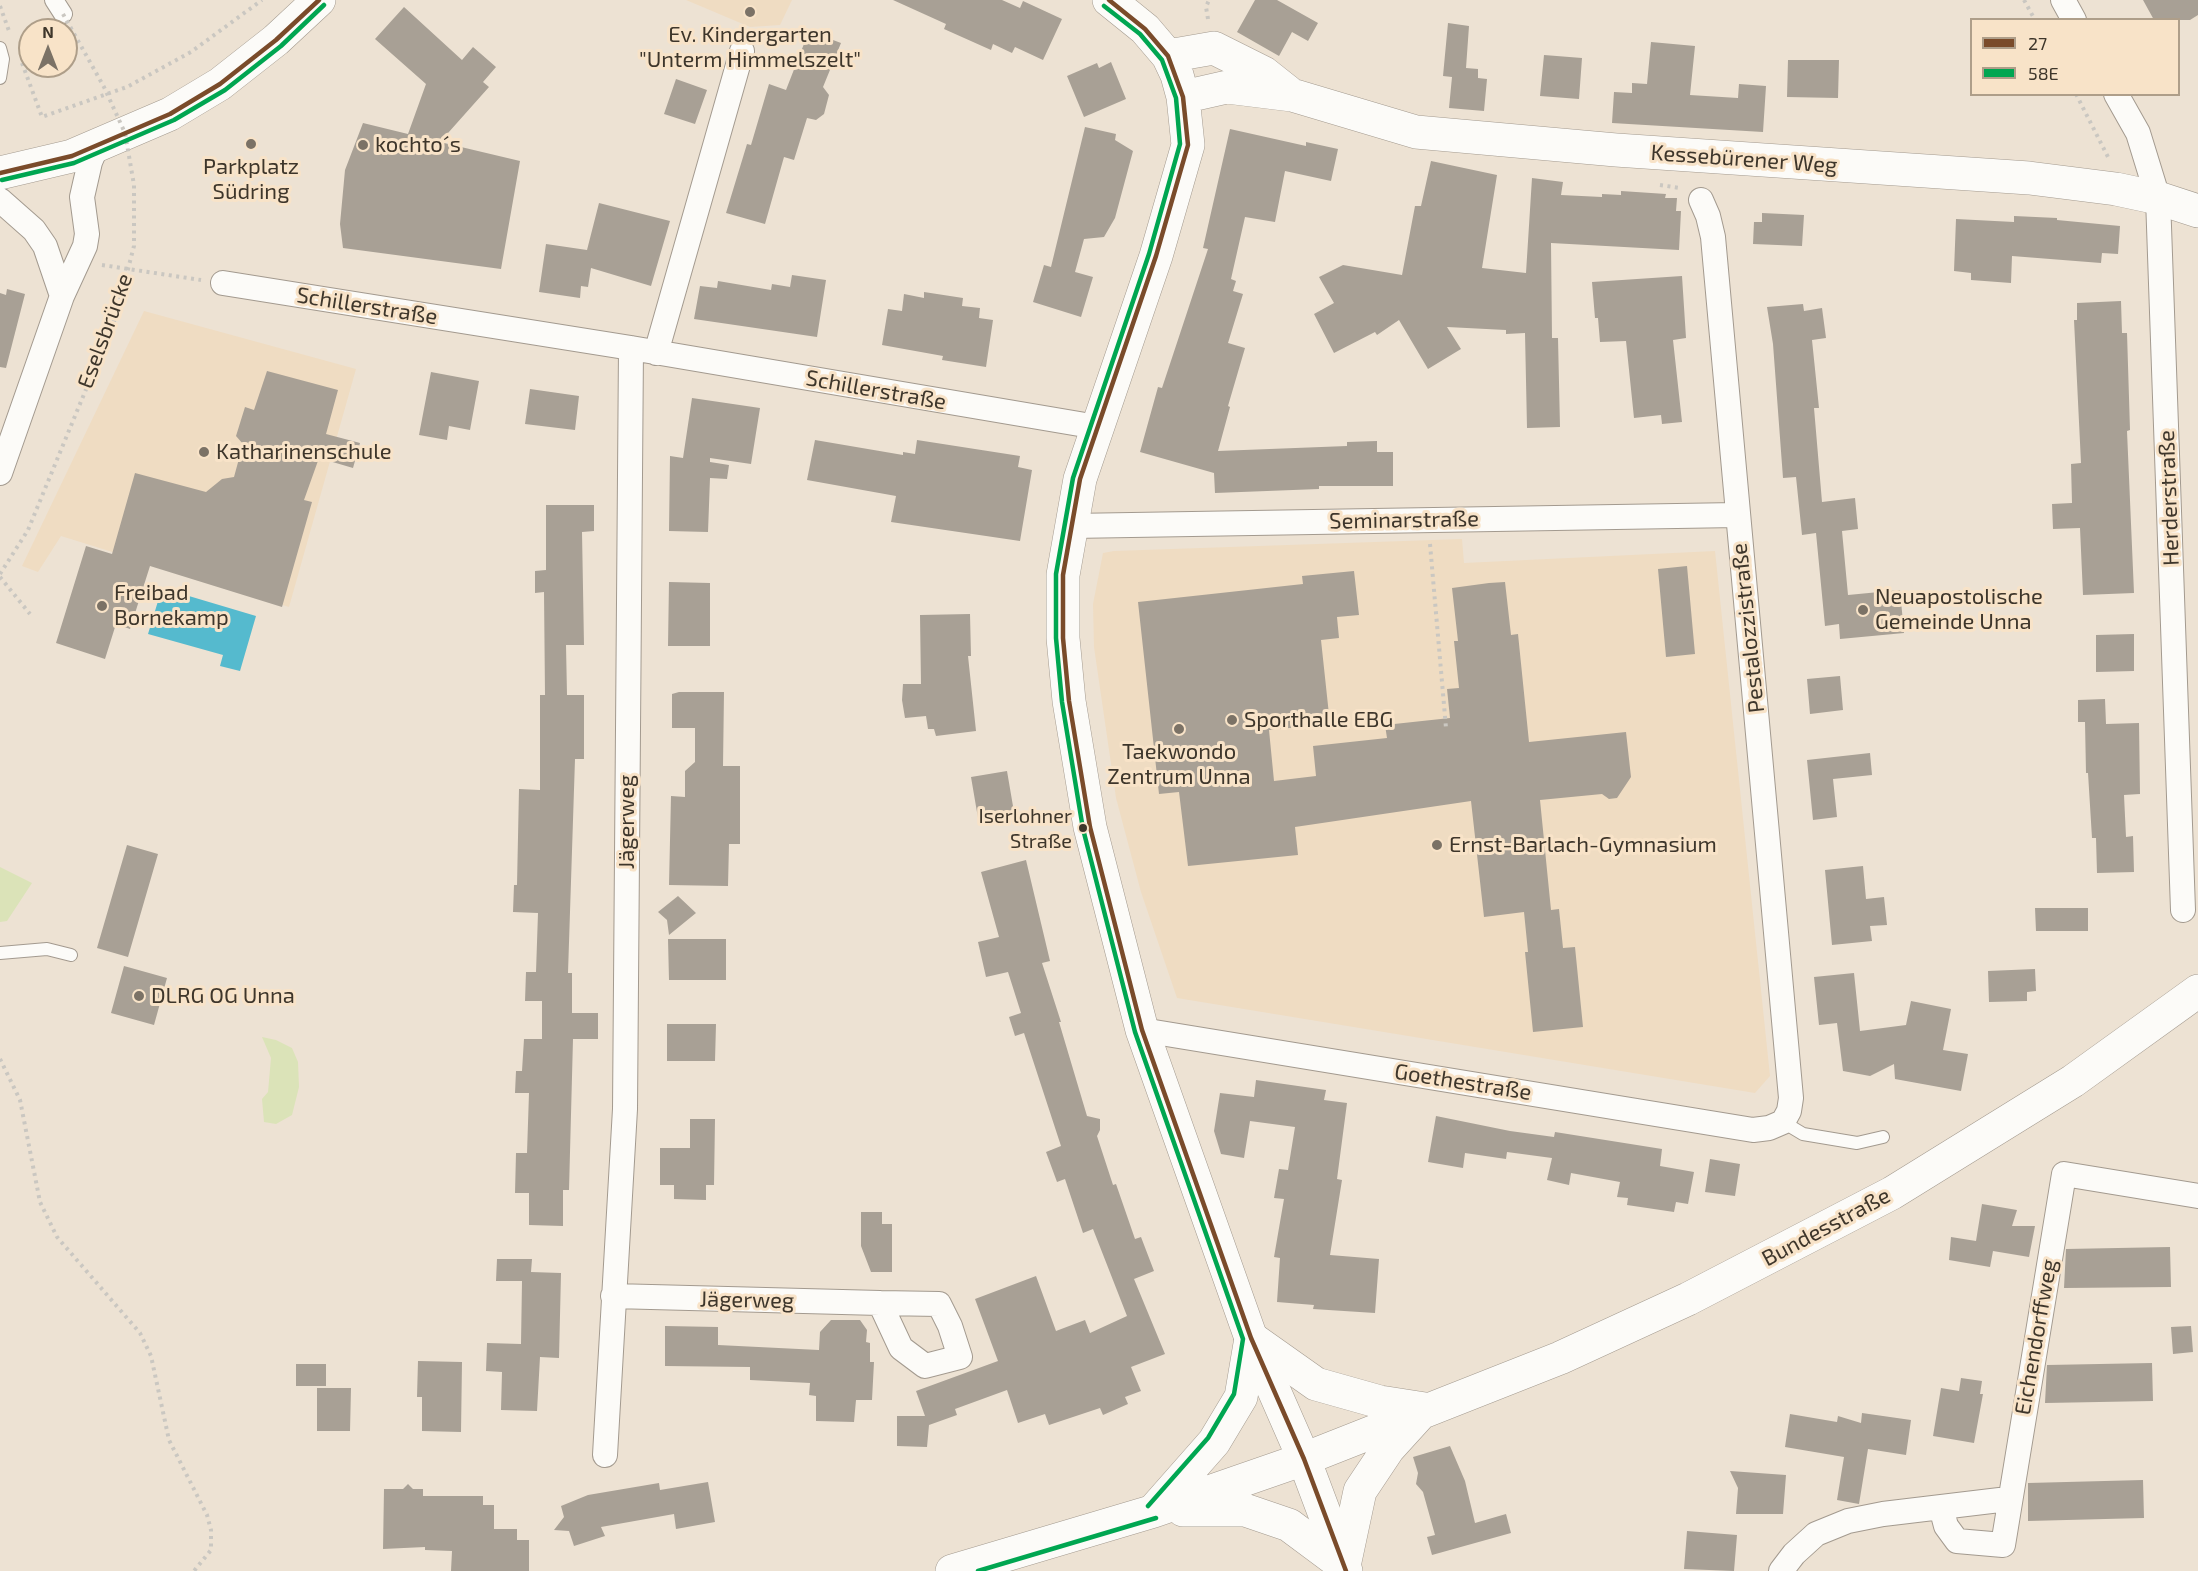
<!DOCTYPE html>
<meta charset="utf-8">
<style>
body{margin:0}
#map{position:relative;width:2198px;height:1571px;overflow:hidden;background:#ede2d3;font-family:"Exo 2",sans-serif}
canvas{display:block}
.legend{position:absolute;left:1970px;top:18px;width:210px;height:78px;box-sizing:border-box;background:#f8e3c8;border:2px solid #ae9e89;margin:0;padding:8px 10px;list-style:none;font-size:18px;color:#3e362b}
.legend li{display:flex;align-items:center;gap:12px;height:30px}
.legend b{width:30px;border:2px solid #ae9e89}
.north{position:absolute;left:18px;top:18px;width:60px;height:60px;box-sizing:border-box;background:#f8e3c8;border:2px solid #ae9e89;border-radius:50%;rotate:0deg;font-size:16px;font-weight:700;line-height:24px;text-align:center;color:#3e362b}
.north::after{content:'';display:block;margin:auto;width:21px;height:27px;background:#7b7266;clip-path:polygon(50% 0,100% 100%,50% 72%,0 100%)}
</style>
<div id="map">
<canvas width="2198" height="1571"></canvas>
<ul class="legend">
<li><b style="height:8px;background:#7a4b2a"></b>27</li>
<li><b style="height:8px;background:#00a651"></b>58E</li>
</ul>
<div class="north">N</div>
</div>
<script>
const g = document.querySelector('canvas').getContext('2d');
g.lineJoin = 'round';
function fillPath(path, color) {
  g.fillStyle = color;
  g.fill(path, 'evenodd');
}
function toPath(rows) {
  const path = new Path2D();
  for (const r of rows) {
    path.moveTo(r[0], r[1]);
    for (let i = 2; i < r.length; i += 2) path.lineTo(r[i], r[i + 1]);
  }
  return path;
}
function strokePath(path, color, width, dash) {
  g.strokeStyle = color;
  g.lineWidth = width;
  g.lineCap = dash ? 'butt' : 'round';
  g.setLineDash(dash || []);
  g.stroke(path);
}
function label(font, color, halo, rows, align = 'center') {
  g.font = font + ' "Exo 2",sans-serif';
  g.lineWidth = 6;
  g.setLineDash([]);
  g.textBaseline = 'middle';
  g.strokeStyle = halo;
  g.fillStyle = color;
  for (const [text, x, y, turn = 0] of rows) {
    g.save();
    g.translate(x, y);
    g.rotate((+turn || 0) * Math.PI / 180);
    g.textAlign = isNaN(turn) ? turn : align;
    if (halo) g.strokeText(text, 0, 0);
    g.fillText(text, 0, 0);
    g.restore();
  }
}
fillPath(toPath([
 [686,0,792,0,780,25,750,27],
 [144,311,356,369,289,607,61,536,38,572,22,566],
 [1462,539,1464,563,1715,551,1770,1076,1755,1093,1177,998,1141,892,1116,798,1094,647,1093,604,1103,553,1114,551]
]), '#efdcc2');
fillPath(toPath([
 [0,867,32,883,7,921,0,922],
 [262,1037,276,1040,292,1048,298,1062,299,1087,292,1115,276,1124,264,1122,262,1099,268,1092,271,1058]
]), '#dbe3b8');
fillPath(toPath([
 [162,588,256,616,240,671,220,666,223,655,148,634]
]), '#55bace');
fillPath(toPath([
 [893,0,1002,0,1020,8,1023,1,1062,19,1043,60,1015,47,1012,53,993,44,991,50,944,29,946,24],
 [1255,0,1277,0,1318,23,1308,41,1292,32,1279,56,1237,32],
 [2143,0,2198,0,2198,15,2190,20,2154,20],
 [404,7,462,60,473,47,496,67,483,82,489,87,440,142,520,161,501,269,343,248,340,224,345,170,363,123,408,134,426,84,375,39],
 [1448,23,1469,26,1466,68,1478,69,1478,78,1487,79,1484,111,1449,108,1452,77,1443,76],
 [809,31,841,43,823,87,829,95,824,114,816,120,807,118,794,160,784,157,765,224,726,213,747,144,751,145,769,84,786,90],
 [1651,42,1695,46,1690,95,1738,98,1739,84,1766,86,1763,132,1612,123,1614,92,1632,93,1632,83,1647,84],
 [1544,55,1582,58,1579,99,1540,96],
 [1788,60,1839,60,1838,98,1787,97],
 [1111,62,1126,99,1084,117,1067,76,1097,63,1099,68],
 [676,79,707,90,695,124,664,114],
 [1085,127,1116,134,1115,140,1133,151,1115,218,1104,237,1084,239,1075,272,1093,277,1081,317,1033,302,1044,265,1051,267],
 [1230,129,1306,146,1306,142,1338,149,1331,181,1285,171,1275,222,1245,217,1231,279,1236,281,1233,291,1243,294,1228,343,1245,348,1228,406,1230,407,1218,451,1347,446,1347,442,1377,441,1377,452,1393,452,1393,486,1319,486,1319,489,1215,493,1214,473,1140,452,1158,387,1162,388,1208,249,1203,248],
 [1431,161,1497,175,1482,268,1526,273,1532,178,1563,182,1561,195,1602,197,1602,194,1621,195,1621,191,1666,194,1665,198,1677,198,1676,211,1681,211,1679,250,1551,243,1552,338,1558,338,1560,427,1527,428,1525,333,1506,334,1506,330,1447,327,1461,349,1428,369,1399,320,1377,335,1375,332,1334,353,1314,314,1334,303,1319,277,1343,265,1402,275,1415,206,1421,206],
 [599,203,670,221,651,286,591,268,588,287,581,286,580,298,539,292,546,244,587,250],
 [1762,213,1804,215,1802,246,1753,244,1754,222,1762,222],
 [2014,216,2057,218,2057,220,2120,226,2118,254,2102,253,2101,263,2012,256,2011,283,1971,280,1971,273,1954,271,1956,219,2014,222],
 [792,275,826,280,817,337,694,319,700,286,717,288,718,281,771,290,772,284,790,287],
 [1682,276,1686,338,1673,340,1682,422,1662,424,1661,415,1634,418,1626,341,1600,342,1598,318,1595,318,1592,282],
 [7,289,25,294,6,368,0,367,0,293,6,295],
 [924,292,963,298,962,306,980,308,979,318,993,320,986,367,942,360,943,356,882,345,888,309,902,311,904,294,924,298],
 [2121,301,2122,333,2127,333,2130,430,2127,431,2134,593,2083,595,2080,528,2053,529,2052,504,2072,503,2071,464,2081,463,2074,320,2077,320,2077,303],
 [1803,304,1804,311,1822,308,1826,338,1812,340,1819,408,1814,408,1822,502,1855,498,1858,529,1842,531,1848,595,1900,590,1904,633,1840,639,1839,624,1825,626,1816,533,1802,535,1796,477,1783,478,1773,344,1767,307],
 [267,371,338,390,326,434,360,443,353,468,319,458,304,500,312,502,282,607,150,566,130,629,116,624,105,659,56,643,86,546,112,554,135,473,206,492,222,479,234,477,243,444,236,436,245,407,254,410],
 [431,372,479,381,470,430,449,426,447,440,419,435],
 [530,389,579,396,575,430,525,424],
 [692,398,760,408,751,464,710,458,710,462,729,465,727,479,710,478,708,532,669,531,670,456,683,458],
 [815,440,903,455,903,452,915,454,917,440,1020,456,1018,467,1032,470,1020,541,891,522,896,496,807,480],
 [546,505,594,505,594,531,582,532,584,645,566,645,567,695,584,695,584,759,575,759,568,973,572,973,572,1013,598,1013,598,1039,573,1039,569,1190,563,1190,563,1226,529,1225,529,1193,515,1193,516,1153,527,1153,529,1093,515,1093,516,1071,522,1071,524,1039,542,1039,542,1001,525,1001,526,972,536,972,538,913,513,912,514,885,517,885,519,789,540,790,540,695,545,695,544,592,535,593,535,571,546,570],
 [1687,566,1695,654,1666,657,1658,569],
 [1354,571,1359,615,1337,617,1339,638,1321,640,1330,724,1269,730,1274,781,1316,776,1313,746,1387,738,1385,725,1450,718,1447,689,1459,688,1454,641,1458,641,1452,588,1489,583,1505,582,1511,635,1518,634,1529,742,1626,732,1631,777,1617,798,1609,799,1602,794,1540,800,1551,910,1559,909,1563,948,1575,947,1583,1027,1533,1032,1525,952,1528,952,1524,912,1484,917,1471,801,1295,827,1298,855,1188,866,1179,792,1159,794,1138,602,1303,584,1302,576],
 [669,582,710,583,710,646,668,646],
 [970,614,971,656,968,656,976,731,936,736,934,729,928,729,926,716,905,718,902,700,903,684,921,684,920,615],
 [2134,634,2134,671,2096,672,2096,635],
 [1840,676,1843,710,1810,714,1807,679],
 [679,692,724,692,723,766,740,766,740,844,729,844,728,886,669,885,671,796,685,797,685,771,695,762,695,728,672,728,672,694],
 [2105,699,2106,724,2139,723,2140,794,2124,795,2126,837,2133,836,2134,872,2097,873,2096,838,2092,838,2088,773,2086,773,2085,722,2078,722,2078,700],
 [1870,753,1872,775,1833,779,1837,817,1813,820,1807,760],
 [1007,771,1014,812,978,818,971,777],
 [127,845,158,854,128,957,97,948],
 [1026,860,1050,961,1042,963,1061,1022,1059,1022,1087,1116,1100,1119,1100,1130,1097,1136,1113,1185,1116,1184,1135,1239,1141,1237,1154,1271,1134,1279,1165,1354,1131,1367,1141,1391,1125,1397,1128,1404,1103,1415,1100,1408,1049,1425,1045,1414,1018,1423,1007,1390,955,1409,957,1415,929,1425,927,1447,897,1446,897,1416,925,1416,916,1391,998,1361,975,1299,1036,1276,1056,1331,1085,1320,1090,1333,1127,1316,1093,1229,1083,1233,1065,1179,1057,1182,1046,1152,1061,1146,1024,1033,1015,1036,1009,1017,1021,1013,1008,972,986,977,978,942,999,937,981,872],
 [1863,866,1866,899,1884,897,1887,925,1870,926,1872,941,1832,945,1825,870],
 [678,896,696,913,669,935,667,920,658,912],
 [2035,908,2088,908,2088,931,2036,931],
 [668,939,726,939,726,980,669,980],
 [124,966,167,978,154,1025,111,1013],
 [2035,969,2036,991,2027,992,2027,1001,1989,1002,1988,971],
 [1854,973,1860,1031,1906,1025,1911,1001,1951,1009,1943,1050,1968,1054,1961,1091,1895,1079,1894,1064,1870,1076,1843,1071,1837,1023,1819,1025,1814,977],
 [667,1024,716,1024,715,1061,667,1061],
 [1256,1080,1326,1090,1324,1100,1347,1103,1337,1179,1342,1180,1330,1255,1379,1259,1375,1313,1313,1309,1314,1305,1277,1302,1280,1258,1274,1257,1284,1199,1274,1198,1279,1169,1288,1170,1295,1127,1250,1121,1244,1158,1221,1154,1214,1131,1220,1093,1254,1097],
 [1436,1116,1510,1131,1554,1137,1555,1132,1662,1149,1660,1166,1694,1172,1688,1204,1676,1202,1674,1212,1627,1205,1628,1198,1617,1197,1620,1182,1571,1173,1569,1185,1547,1180,1552,1158,1507,1152,1506,1159,1465,1153,1463,1168,1428,1162],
 [690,1119,715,1119,714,1185,706,1185,706,1200,674,1199,674,1185,660,1185,660,1148,690,1148],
 [1710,1159,1740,1164,1735,1196,1705,1192],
 [1982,1204,2017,1210,2012,1226,2035,1226,2029,1257,1993,1251,1990,1267,1949,1260,1951,1237,1976,1241],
 [861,1212,882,1212,882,1224,892,1224,892,1272,871,1272,861,1246],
 [2170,1247,2171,1287,2064,1288,2066,1249],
 [497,1259,532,1259,531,1272,561,1273,559,1358,540,1357,537,1411,501,1410,502,1372,486,1371,487,1343,521,1344,522,1281,496,1281],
 [831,1320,860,1320,867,1330,866,1342,870,1343,870,1362,874,1362,872,1400,856,1400,854,1422,816,1421,816,1396,809,1395,810,1383,750,1380,750,1367,665,1366,665,1326,718,1327,718,1345,819,1350,820,1332],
 [2191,1326,2193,1352,2173,1354,2171,1327],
 [418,1361,462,1362,461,1432,422,1431,422,1397,417,1397],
 [2152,1363,2153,1401,2045,1403,2047,1365],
 [296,1364,326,1364,326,1386,296,1386],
 [1961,1378,1982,1381,1980,1394,1983,1394,1974,1443,1933,1436,1941,1388,1959,1391],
 [317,1388,351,1388,350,1431,317,1431],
 [1862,1413,1911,1420,1906,1455,1868,1449,1859,1504,1837,1500,1844,1457,1785,1447,1790,1414,1837,1422,1838,1416,1861,1423],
 [1450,1446,1465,1481,1475,1523,1506,1514,1511,1533,1432,1555,1427,1537,1435,1535,1423,1492,1416,1484,1418,1473,1413,1457],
 [1730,1471,1786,1475,1783,1514,1736,1514,1738,1488],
 [2143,1480,2144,1518,2028,1521,2028,1483],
 [708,1482,715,1522,676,1529,674,1514,601,1527,605,1536,574,1546,569,1531,554,1530,564,1517,561,1506,588,1495,659,1483,660,1490],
 [408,1484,413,1489,423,1489,423,1496,483,1496,483,1505,494,1505,494,1529,517,1529,517,1540,529,1540,529,1571,451,1571,452,1551,425,1550,425,1547,383,1549,384,1489,403,1489],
 [1687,1531,1737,1535,1734,1571,1684,1569]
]), '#a8a095');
const service = toPath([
 [0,48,3,59,0,78],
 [0,953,47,949,71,955],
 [1783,1122,1803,1134,1857,1143,1883,1137]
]);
const pedestrian = toPath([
 [54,0,63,14]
]);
const minor = toPath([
 [2063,0,2074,20],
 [2116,94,2138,133,2158,198,2183,910],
 [0,200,34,230,45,246,62,296],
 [223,283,631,348,1097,427],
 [656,353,742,51],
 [0,473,62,296,85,246,87,234,82,197,90,162,96,148],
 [1071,526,1737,515],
 [1142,1030,1753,1130,1769,1128,1783,1122,1789,1111,1791,1098,1713,237,1708,216,1701,200],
 [613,1296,880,1303,901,1348,925,1366,960,1357,950,1326,939,1304,880,1303],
 [605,1455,625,1109,631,348],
 [1941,1507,1946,1526,1957,1541,2003,1545,2064,1174,2198,1196],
 [1781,1571,1794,1554,1816,1534,1848,1521,1883,1514,2008,1499]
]);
const secondary = toPath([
 [1109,0,1145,29,1168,56,1177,75,1183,97,1188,145,1156,256,1080,479,1063,575,1063,638,1069,701,1090,827,1142,1030,1251,1338,1304,1459,1346,1571],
 [1168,56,1214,48,1264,73,1288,92],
 [1183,97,1227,87,1292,95,1416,132,1616,150,2029,178,2116,189,2158,198,2198,211],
 [0,173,72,156,170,114,220,84,276,40,319,0]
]);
const primary = toPath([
 [1155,1509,1214,1442,1241,1397,1251,1338,1316,1384,1380,1402,1425,1409],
 [1183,1510,1245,1510,1289,1525,1344,1566,1360,1491,1388,1449,1418,1416],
 [952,1571,1154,1511,1304,1459,1560,1358,1688,1299,1892,1193,2073,1081,2198,991]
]);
strokePath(service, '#a39a8f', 14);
strokePath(pedestrian, '#a39a8f', 20);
strokePath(minor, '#a39a8f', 26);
strokePath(secondary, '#a39a8f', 34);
strokePath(primary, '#a39a8f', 34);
strokePath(toPath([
 [2024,0,2035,20],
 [0,6,9,31],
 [1208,19,1206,7,1209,0],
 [22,63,42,117,127,87,191,52,262,0],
 [2076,94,2109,159],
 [1660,185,1680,188],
 [102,265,201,280],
 [1430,544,1446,728],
 [0,574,28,530,115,319],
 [0,577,30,614],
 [0,1059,20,1100,40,1202,57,1237,140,1333,151,1356,169,1440,207,1515,211,1530,211,1550,194,1571]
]), '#cac7c1', 4, [3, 4.5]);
strokePath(service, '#fcfbf8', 12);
strokePath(pedestrian, '#fcfbf8', 18);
strokePath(minor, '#fcfbf8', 24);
strokePath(secondary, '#fcfbf8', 33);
strokePath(primary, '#fcfbf8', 33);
strokePath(toPath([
 [63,14,104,87,125,133,134,185,134,246,115,319]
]), '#cac7c1', 4, [3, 4.5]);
strokePath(toPath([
 [1109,0,1145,29,1168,56,1183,97,1188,145,1156,256,1080,479,1063,575,1063,638,1069,701,1090,827,1142,1030,1251,1338,1304,1459,1346,1571],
 [0,173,72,156,170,114,220,84,276,40,319,0]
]), '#7a4b2a', 4.5);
strokePath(toPath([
 [1104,6,1140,34,1162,60,1176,98,1180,144,1149,254,1073,478,1056,574,1056,638,1062,702,1083,829,1135,1032,1243,1339,1234,1394,1208,1438,1148,1506],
 [2,180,74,163,174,120,225,90,281,46,324,5],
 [978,1571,1156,1518]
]), '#00a651', 4.5);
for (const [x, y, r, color] of [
 [750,12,6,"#7b7266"],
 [251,144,6,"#7b7266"],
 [363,145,6,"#7b7266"],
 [204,452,6,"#7b7266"],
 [102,606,6,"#7b7266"],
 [1863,610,6,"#7b7266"],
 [1232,720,6,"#7b7266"],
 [1179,729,6,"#7b7266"],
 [1083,828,5,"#3e362b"],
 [1437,845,6,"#7b7266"],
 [139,996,6,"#7b7266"]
]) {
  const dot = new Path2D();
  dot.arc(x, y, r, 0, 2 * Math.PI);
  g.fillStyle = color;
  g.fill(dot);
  strokePath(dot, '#f8e3c8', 2);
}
label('20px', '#3e362b', '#f8e3c8', [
 ["Iserlohner",1072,816],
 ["Straße",1072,841]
], 'right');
label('22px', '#3e362b', '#f8e3c8', [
 ["Ev. Kindergarten",750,35,"center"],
 ["\"Unterm Himmelszelt\"",750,60,"center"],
 ["kochto´s",375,145],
 ["Parkplatz",251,167,"center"],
 ["Südring",251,192,"center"],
 ["Katharinenschule",216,452],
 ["Freibad",114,593],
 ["Bornekamp",114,618],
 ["Neuapostolische",1875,597],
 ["Gemeinde Unna",1875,622],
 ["Sporthalle EBG",1244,720],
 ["Taekwondo",1179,752,"center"],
 ["Zentrum Unna",1179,777,"center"],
 ["Ernst-Barlach-Gymnasium",1449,845],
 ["DLRG OG Unna",151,996]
], 'left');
label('22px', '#3e362b', '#f8e3c8', [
 ["Kessebürener Weg",1744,159,4],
 ["Schillerstraße",367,306,9],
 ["Eselsbrücke",105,331,-70],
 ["Schillerstraße",876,390,10],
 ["Herderstraße",2169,498,-92],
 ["Seminarstraße",1404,520,-1],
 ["Pestalozzistraße",1748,628,-96],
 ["Jägerweg",627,822,-90],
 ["Goethestraße",1463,1082,9],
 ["Bundesstraße",1826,1227,-28],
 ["Jägerweg",747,1300,1],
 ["Eichendorffweg",2036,1337,-80]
]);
</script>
